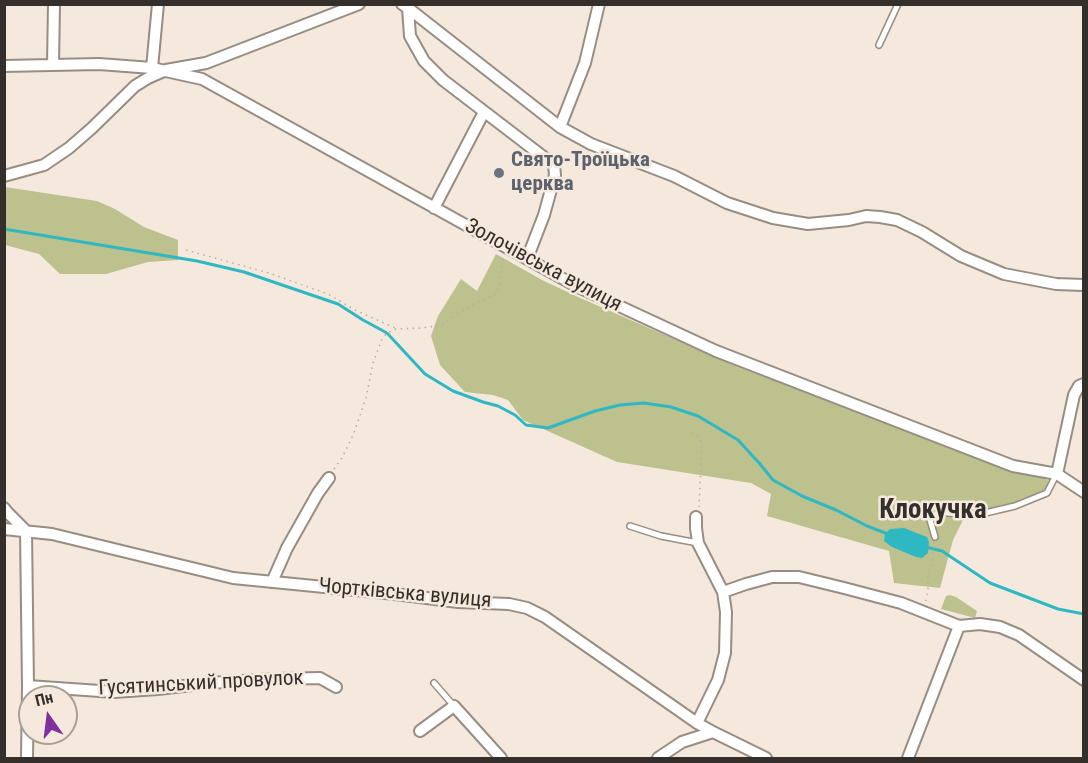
<!DOCTYPE html>
<meta charset="utf-8">
<style>
body{margin:0}
#map{position:relative;width:1088px;height:763px;overflow:hidden;background:#f5e9dd;font-family:"Roboto Condensed",sans-serif}
canvas{display:block}
.frame{position:absolute;inset:0;border:6px solid #342f2b;pointer-events:none}
.north{position:absolute;left:18px;top:685px;width:60px;height:60px;box-sizing:border-box;background:#f5e9dd;border:2px solid #a89f96;border-radius:50%;rotate:346deg;font-size:16px;font-weight:700;line-height:24px;text-align:center;color:#342f2b}
.north::after{content:'';display:block;margin:auto;width:21px;height:27px;background:#7f30a1;clip-path:polygon(50% 0,100% 100%,50% 72%,0 100%)}
</style>
<div id="map">
<canvas width="1088" height="763"></canvas>
<div class="frame"></div>
<div class="north">Пн</div>
</div>
<script>
const g = document.querySelector('canvas').getContext('2d');
g.lineJoin = 'round';
function fillPath(path, color) {
  g.fillStyle = color;
  g.fill(path, 'evenodd');
}
function toPath(rows) {
  const path = new Path2D();
  for (const r of rows) {
    path.moveTo(r[0], r[1]);
    for (let i = 2; i < r.length; i += 2) path.lineTo(r[i], r[i + 1]);
  }
  return path;
}
function strokePath(path, color, width, dash) {
  g.strokeStyle = color;
  g.lineWidth = width;
  g.lineCap = dash ? 'butt' : 'round';
  g.setLineDash(dash || []);
  g.stroke(path);
}
function label(font, color, halo, rows, align = 'center') {
  g.font = font + ' "Roboto Condensed",sans-serif';
  g.lineWidth = 5;
  g.setLineDash([]);
  g.textBaseline = 'middle';
  g.strokeStyle = halo;
  g.fillStyle = color;
  for (const [text, x, y, turn = 0] of rows) {
    g.save();
    g.translate(x, y);
    g.rotate((+turn || 0) * Math.PI / 180);
    g.textAlign = isNaN(turn) ? turn : align;
    if (halo) g.strokeText(text, 0, 0);
    g.fillText(text, 0, 0);
    g.restore();
  }
}
fillPath(toPath([
 [5,187,97,201,115,209,144,227,178,240,178,260,148,262,106,274,60,274,39,254,5,245],
 [496,254,542,280,578,297,738,367,858,411,1017,465,1053,483,1048,494,1017,507,965,516,953,540,940,588,894,583,889,551,767,516,771,494,751,483,617,462,523,420,508,400,493,395,465,392,440,365,431,336,438,316,461,279,477,291],
 [950,595,956,597,977,611,975,618,941,609,946,596]
]), '#bcc18e');
fillPath(toPath([
 [904,528,927,537,929,542,928,553,922,558,916,557,892,547,884,541,885,534,890,529]
]), '#2fb8c2');
strokePath(toPath([
 [4,229,197,261,244,272,338,304,363,320,387,333,425,374,453,391,483,402,498,406,515,415,526,425,548,428,595,411,620,405,644,403,671,407,698,416,738,440,760,464,773,480,802,496,836,510,867,526,888,534],
 [926,547,942,551,990,583,1058,609,1084,614]
]), '#2fb8c2', 3);
const service = toPath([
 [879,45,898,4],
 [630,526,661,536,698,543],
 [935,537,930,520,936,515,941,512,965,515,981,514,1015,506,1047,493,1056,475],
 [434,683,454,706]
]);
const minor = toPath([
 [402,4,408,8,560,127,591,144,674,176,727,203,773,218,808,224,849,220,866,216,880,217,897,220,922,232,961,256,1004,274,1056,284,1084,285],
 [408,8,410,36,424,61,443,80,554,165,555,175,544,215,527,259],
 [53,65,54,4],
 [4,66,99,64,152,68,202,79,576,286,716,351,1013,466,1057,474,1084,492],
 [152,68,158,4],
 [560,127,585,63,599,4],
 [4,176,44,165,69,148,92,128,135,86,148,78,166,70,206,63,359,4],
 [434,208,484,112],
 [1057,474,1074,395,1079,386,1084,384],
 [4,508,8,513,26,531,28,686,27,758],
 [696,517,696,528,698,543,723,592,726,612,725,653,718,680,697,723],
 [4,529,52,534,233,578,395,594,458,602,509,604,527,608,545,617,697,723,713,732,766,758],
 [272,582,287,548,318,493,329,478],
 [723,592,746,584,772,577,799,577,844,588,901,603,959,626,980,624,1000,627,1019,635,1084,680],
 [28,686,114,692,158,689,209,683,276,679,320,678,336,687],
 [420,731,454,706,501,758],
 [658,758,682,742,713,732],
 [908,758,959,626]
]);
strokePath(service, '#988d82', 8);
strokePath(minor, '#988d82', 14);
strokePath(toPath([
 [186,250,269,273,328,294,355,310,395,328],
 [692,432,699,437,702,444,699,507],
 [334,469,342,458,354,433,366,398,373,363,382,339,387,333,396,329,422,328,441,325,472,305,497,293,500,282,503,257],
 [926,601,928,588,928,571,932,563,934,544]
]), '#b6ada3', 1.5, [1.5, 4.5]);
strokePath(service, '#fff', 5);
strokePath(minor, '#fff', 10);
for (const [x, y, r, color] of [
 [499,173,6,"#6b7280"]
]) {
  const dot = new Path2D();
  dot.arc(x, y, r, 0, 2 * Math.PI);
  g.fillStyle = color;
  g.fill(dot);
  strokePath(dot, '#f5e9dd', 2);
}
label('bold 21px', '#5b616d', '#f5e9dd', [
 ["Свято-Троїцька",511,161],
 ["церква",511,185]
], 'left');
label('21px', '#342f2b', '#f5e9dd', [
 ["Золочівська вулиця",543,266,28],
 ["Чортківська вулиця",405,594,5],
 ["Гусятинський провулок",201,684,-3]
]);
label('bold 27px', '#342f2b', '#f5e9dd', [
 ["Клокучка",933,511]
]);
</script>
